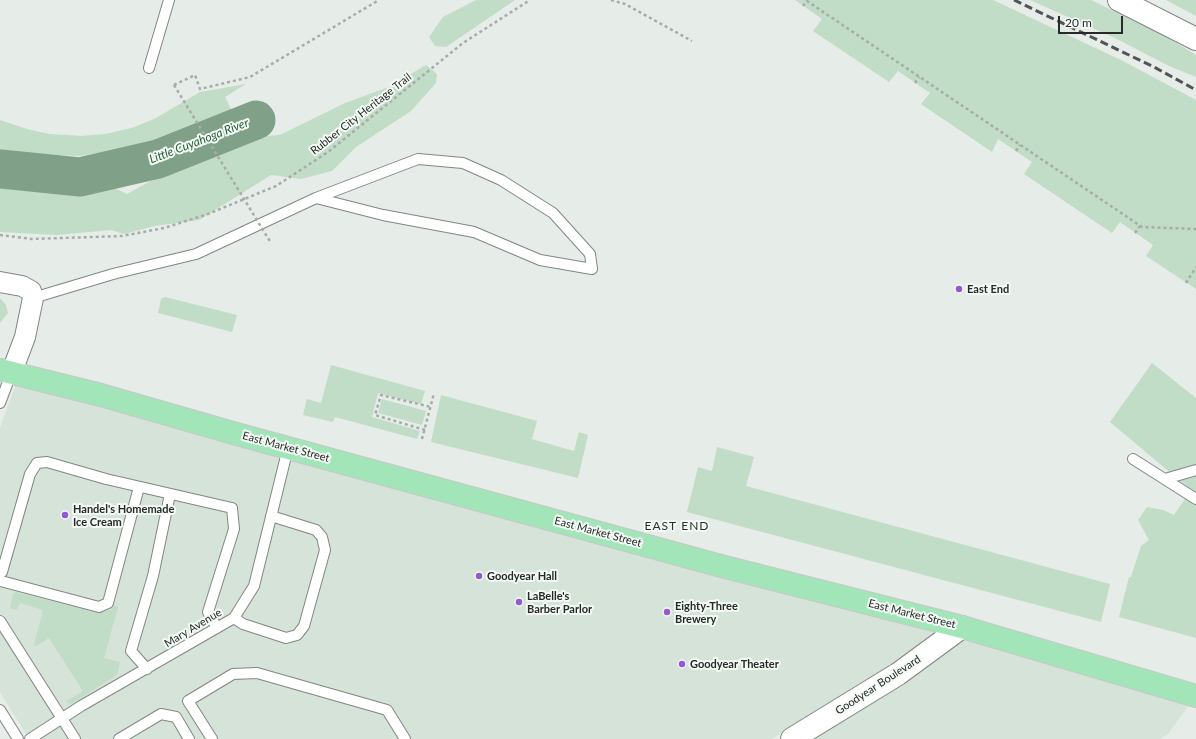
<!DOCTYPE html>
<style>
body{margin:0}
#map{position:relative;width:1196px;height:739px;overflow:hidden;background:#e6ece7;font-family:Lato,sans-serif}
canvas{display:block}
.scale{position:absolute;left:1058px;top:16px;width:65px;height:18px;box-sizing:border-box;border:2px solid #272a28;border-top:0;padding-left:5px;font-size:12px;line-height:14px;white-space:nowrap;color:#272a28;-webkit-text-stroke:3px #f3faf5;paint-order:stroke}
</style>
<div id="map">
<canvas width="1196" height="739"></canvas>
<div class="scale">20 m</div>
</div>
<script>
const g = document.querySelector('canvas').getContext('2d');
g.lineJoin = 'round';
function fillPath(path, color) {
  g.fillStyle = color;
  g.fill(path, 'evenodd');
}
function toPath(rows) {
  const path = new Path2D();
  for (const r of rows) {
    path.moveTo(r[0], r[1]);
    for (let i = 2; i < r.length; i += 2) path.lineTo(r[i], r[i + 1]);
  }
  return path;
}
function strokePath(path, color, width, dash) {
  g.strokeStyle = color;
  g.lineWidth = width;
  g.lineCap = dash ? 'butt' : 'round';
  g.setLineDash(dash || []);
  g.stroke(path);
}
function label(font, color, halo, rows, align = 'center') {
  g.font = font + ' Lato,sans-serif';
  g.lineWidth = 4;
  g.setLineDash([]);
  g.textBaseline = 'middle';
  g.strokeStyle = halo;
  g.fillStyle = color;
  for (const [text, x, y, turn = 0] of rows) {
    g.save();
    g.translate(x, y);
    g.rotate((+turn || 0) * Math.PI / 180);
    g.textAlign = isNaN(turn) ? turn : align;
    if (halo) g.strokeText(text, 0, 0);
    g.fillText(text, 0, 0);
    g.restore();
  }
}
fillPath(toPath([
 [16,384,621,547,940,630,889,668,772,739,29,739,0,692,0,428],
 [965,633,1192,701,1168,734,1160,739,800,739]
]), '#d6e3d9');
fillPath(toPath([
 [476,0,515,0,446,47,435,46,429,37,443,17],
 [795,0,993,0,1121,60,1196,100,1196,289,1146,256,1153,245,1120,222,1112,233,1024,174,1032,162,998,139,992,152,921,104,930,93,898,71,889,82,813,31,822,19],
 [1030,0,1091,0,1163,35,1196,55,1196,77,1169,66,1117,39],
 [1166,0,1196,0,1196,16],
 [426,65,437,74,436,83,411,111,356,147,332,171,301,179,271,175,199,220,155,226,124,234,111,230,57,235,0,232,0,180,18,186,60,190,104,183,127,194,178,166,210,155,245,138,280,135,345,103,389,87],
 [246,84,225,97,232,111,133,149,80,156,16,153,0,150,0,120,27,129,49,134,81,136,105,134,132,128,156,118,200,92],
 [165,297,237,315,232,332,158,313,161,299],
 [0,298,6,305,8,313,0,323],
 [1152,363,1196,398,1196,638,1119,617,1129,577,1131,577,1141,546,1149,540,1138,520,1147,507,1163,510,1174,515,1191,490,1110,422],
 [331,365,425,391,421,404,378,393,372,417,420,431,417,439,335,417,333,422,303,415,307,399,321,403],
 [441,395,537,421,532,439,574,451,579,432,588,435,578,478,431,442],
 [382,399,426,411,422,425,378,413],
 [717,447,754,457,746,486,1110,584,1101,622,687,512,698,467,712,471],
 [16,592,99,613,110,610,114,605,118,607,104,658,120,662,117,675,71,704,67,703,67,701,83,691,49,638,36,646,34,645,43,610,20,603,17,610,10,608,13,594]
]), '#c1dcc7');
strokePath(toPath([
 [0,169,80,177,158,159,256,120]
]), '#80a087', 39);
const lane = toPath([
 [149,68,169,0],
 [33,298,113,274,196,254,316,198,418,159,463,163,501,180,553,213,590,254,592,269,540,260,474,232,383,215,316,198],
 [0,403,11,374],
 [1133,459,1196,499],
 [1165,479,1196,470],
 [0,572,2,572,30,474,37,463,47,462,106,479,232,508,234,529,208,612,217,628],
 [1,581,99,607,108,603,139,487],
 [234,618,243,624,286,638,297,635,304,626,325,550,322,537,316,530,271,516],
 [0,621,75,739],
 [147,669,131,651,153,576,170,494],
 [0,710,18,739],
 [30,739,81,706,234,618,254,586,288,448],
 [119,739,161,714,176,717,189,739],
 [212,739,188,701,233,674,257,673,387,710,405,739]
]);
const street = toPath([
 [0,282,22,286,31,291,33,298,25,337,11,374]
]);
const secondary = toPath([
 [1119,0,1196,39],
 [792,739,898,674,962,627]
]);
const primary = toPath([
 [0,370,101,395,233,433,725,567,962,627,1196,696]
]);
strokePath(lane, '#818783', 12);
strokePath(street, '#818783', 22);
strokePath(secondary, '#818783', 24);
strokePath(primary, '#c7c8c7', 24);
strokePath(toPath([
 [611,0,625,4,692,41],
 [803,6,807,1,1142,227,1196,229],
 [915,83,919,77],
 [174,85,195,75,200,89,250,77,379,0],
 [1016,151,1020,145],
 [1135,233,1140,226],
 [0,235,32,239,122,236,164,228,208,214,276,186,328,152,463,43,530,0],
 [1186,283,1196,267],
 [425,430,375,415,381,395,431,407],
 [422,439,434,393]
]), '#a7aca8', 2.5, [3, 3]);
strokePath(lane, '#fff', 10);
strokePath(street, '#fff', 20);
strokePath(secondary, '#fff', 22);
strokePath(primary, '#a2e5b8', 22);
strokePath(toPath([
 [1014,0,1154,67,1196,90]
]), '#525553', 3, [8, 4]);
strokePath(toPath([
 [174,85,271,243]
]), '#a7aca8', 2.5, [3, 3]);
for (const [x, y, r, color] of [
 [959,289,4,"#915ad2"],
 [65,515,4,"#915ad2"],
 [479,576,4,"#915ad2"],
 [519,602,4,"#915ad2"],
 [667,612,4,"#915ad2"],
 [682,664,4,"#915ad2"]
]) {
  const dot = new Path2D();
  dot.arc(x, y, r, 0, 2 * Math.PI);
  g.fillStyle = color;
  g.fill(dot);
  strokePath(dot, '#f3faf5', 1.5);
}
label('11px', '#272a28', '#f3faf5', [
 ["Rubber City Heritage Trail",361,114,-38],
 ["East Market Street",286,447,15],
 ["East Market Street",598,532,15],
 ["East Market Street",912,614,14],
 ["Mary Avenue",193,628,-31],
 ["Goodyear Boulevard",878,685,-33]
]);
label('bold 11px', '#272a28', '#f3faf5', [
 ["East End",967,289],
 ["Handel's Homemade",73,509],
 ["Ice Cream",73,522],
 ["Goodyear Hall",487,576],
 ["LaBelle's",527,596],
 ["Barber Parlor",527,609],
 ["Eighty-Three",675,606],
 ["Brewery",675,619],
 ["Goodyear Theater",690,664]
], 'left');
label('italic 12px', '#285c39', '#f3faf5', [
 ["Little Cuyahoga River",199,141,-21]
]);
g.letterSpacing = '1px';
label('12px', '#2b302c', '#f3faf5', [
 ["EAST END",677,526]
]);
g.letterSpacing = '0px';
</script>
